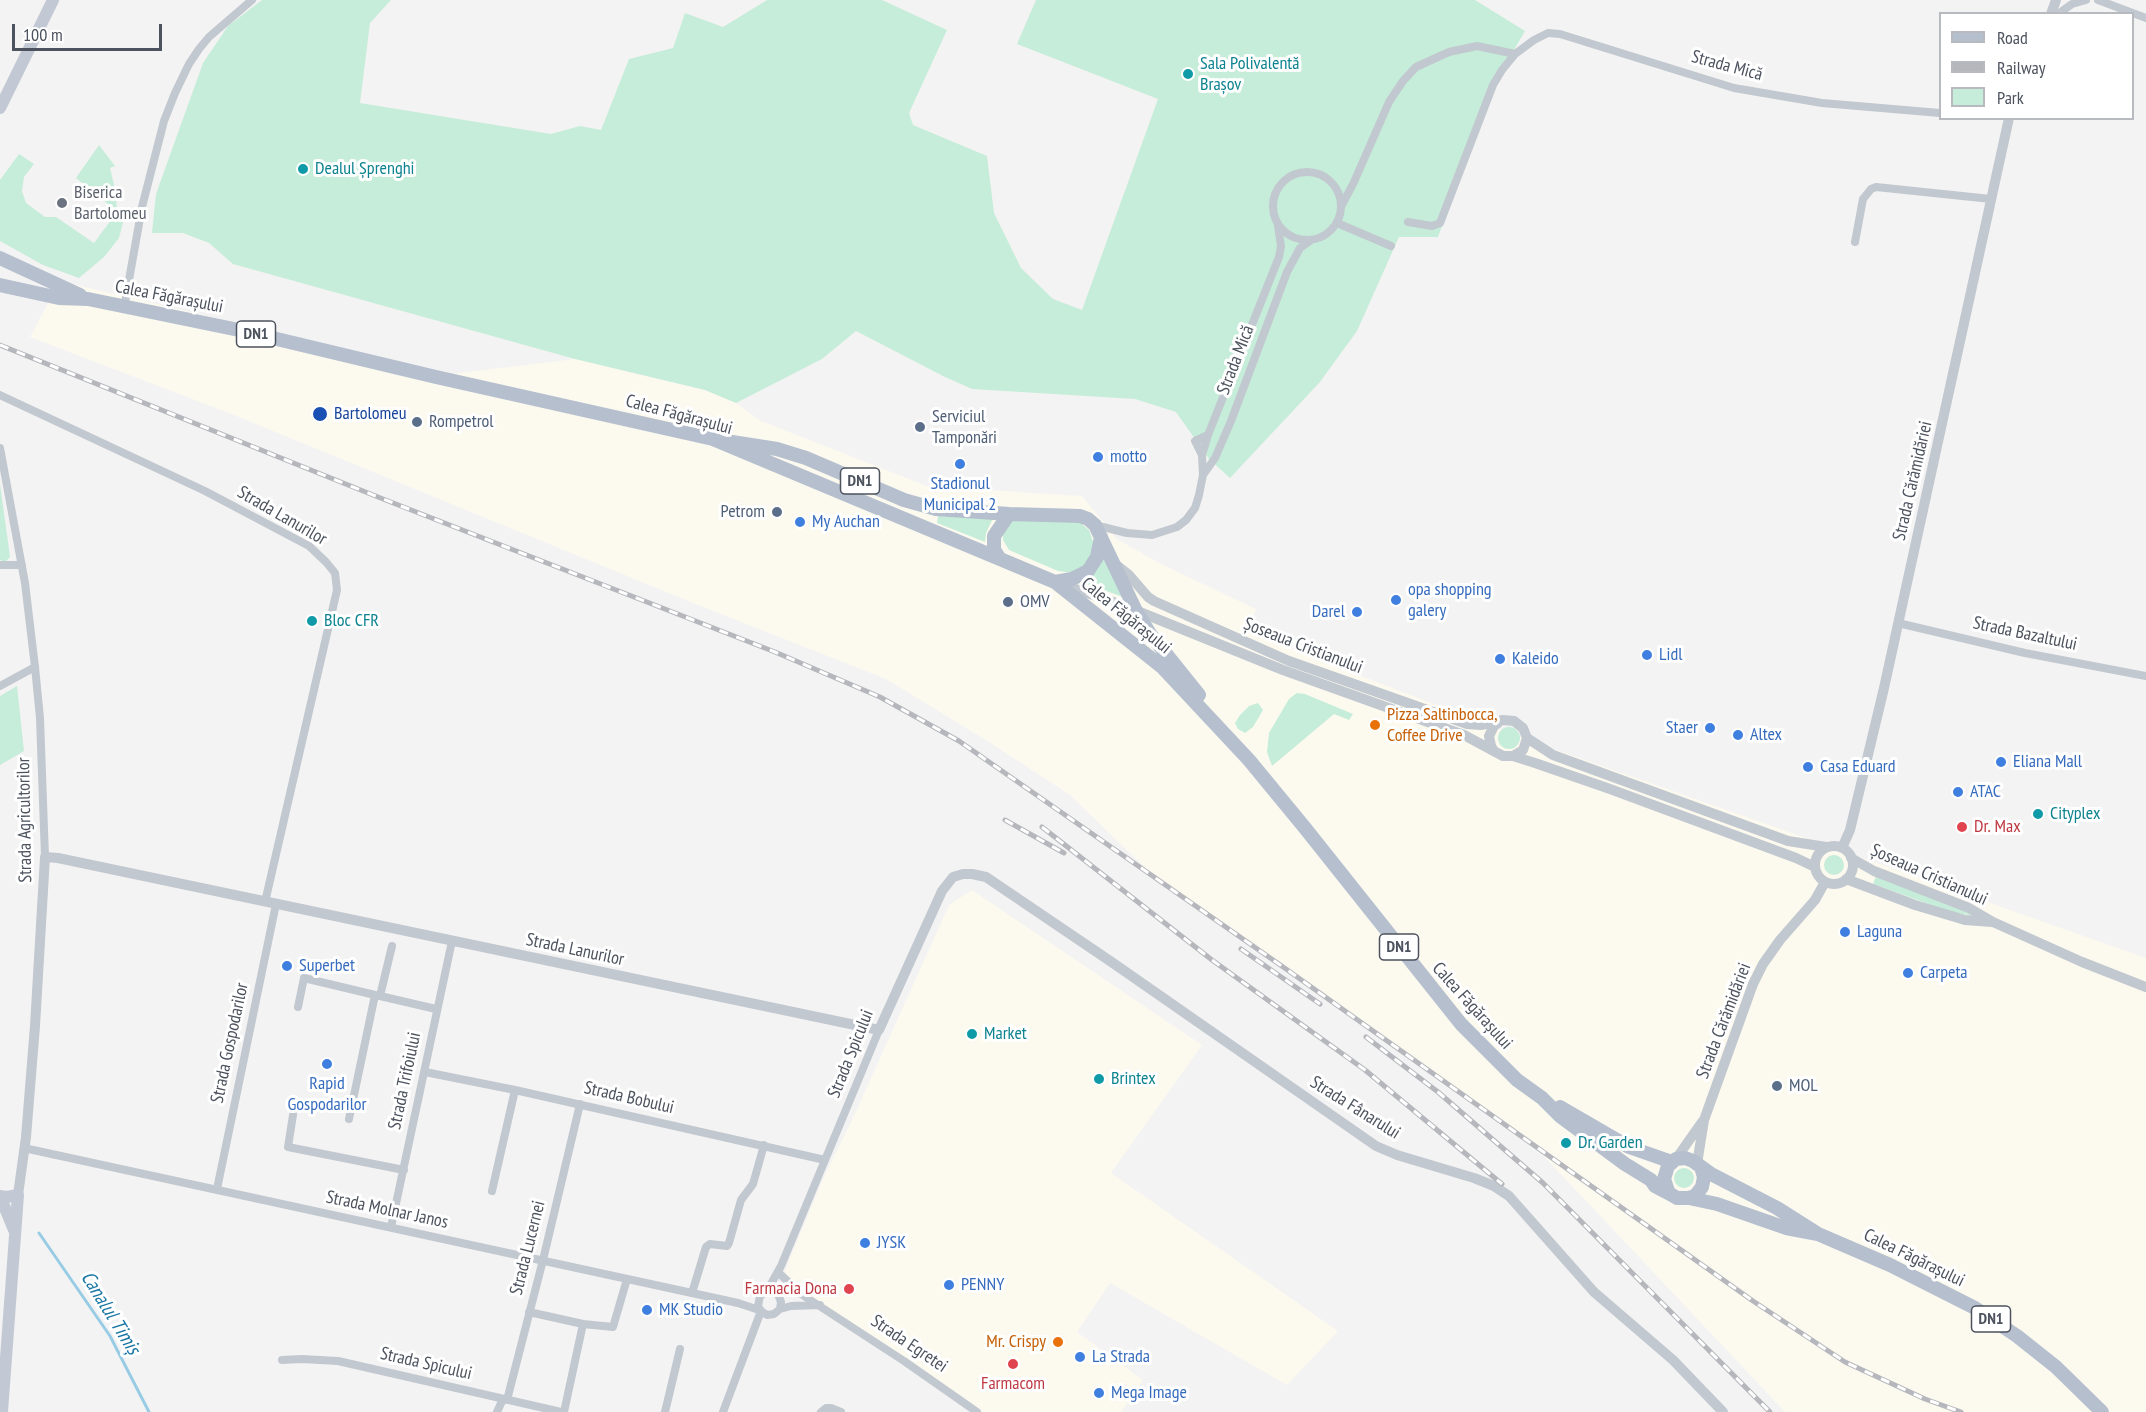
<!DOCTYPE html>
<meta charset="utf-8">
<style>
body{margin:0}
#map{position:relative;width:2146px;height:1412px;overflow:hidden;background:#f4f3f3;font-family:"PT Sans Narrow",sans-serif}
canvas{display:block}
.legend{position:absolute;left:1939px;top:12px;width:195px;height:108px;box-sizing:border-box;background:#fff;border:2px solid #b7babf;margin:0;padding:8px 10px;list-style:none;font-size:18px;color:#4c535e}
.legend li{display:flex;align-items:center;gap:12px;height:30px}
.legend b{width:30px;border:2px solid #b7babf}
.scale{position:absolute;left:12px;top:24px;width:150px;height:27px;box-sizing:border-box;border:3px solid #4c535e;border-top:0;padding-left:8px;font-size:18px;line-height:21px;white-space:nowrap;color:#4c535e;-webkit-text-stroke:4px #fff;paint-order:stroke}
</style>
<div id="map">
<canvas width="2146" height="1412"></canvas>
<ul class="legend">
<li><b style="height:8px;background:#b5bfce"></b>Road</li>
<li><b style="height:8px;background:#b5b7bc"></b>Railway</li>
<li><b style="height:16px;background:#c6edd9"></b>Park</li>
</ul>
<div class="scale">100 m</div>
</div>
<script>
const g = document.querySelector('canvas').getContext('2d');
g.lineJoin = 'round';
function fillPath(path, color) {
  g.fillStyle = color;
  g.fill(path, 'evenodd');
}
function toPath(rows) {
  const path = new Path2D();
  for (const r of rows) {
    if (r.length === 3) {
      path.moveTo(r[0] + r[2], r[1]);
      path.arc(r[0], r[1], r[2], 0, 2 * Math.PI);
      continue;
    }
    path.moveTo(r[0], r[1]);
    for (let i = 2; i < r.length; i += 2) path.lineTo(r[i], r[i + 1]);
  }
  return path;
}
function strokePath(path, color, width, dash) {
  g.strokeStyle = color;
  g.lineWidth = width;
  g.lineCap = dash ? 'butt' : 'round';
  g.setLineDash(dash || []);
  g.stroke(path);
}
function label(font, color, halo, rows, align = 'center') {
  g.font = font + ' "PT Sans Narrow",sans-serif';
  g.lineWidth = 6;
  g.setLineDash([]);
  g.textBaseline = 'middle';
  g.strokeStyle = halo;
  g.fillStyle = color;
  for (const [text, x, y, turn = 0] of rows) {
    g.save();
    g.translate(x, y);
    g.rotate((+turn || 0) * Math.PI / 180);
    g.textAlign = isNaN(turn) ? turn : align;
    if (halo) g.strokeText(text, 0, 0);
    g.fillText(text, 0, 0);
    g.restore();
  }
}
fillPath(toPath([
 [60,281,450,374,575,359,705,390,736,403,761,421,927,486,1082,496,1117,539,1161,564,1256,609,1248,632,1511,734,2146,958,2146,1412,1785,1412,1523,1134,1164,886,1070,795,989,742,886,679,698,605,234,415,30,337],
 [972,890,1202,1045,1111,1173,1338,1331,1287,1385,1110,1283,1077,1332,1143,1380,1121,1412,978,1412,781,1280,823,1179,853,1118,949,905]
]), '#fcf9ef');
fillPath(toPath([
 [262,0,391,0,370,23,360,103,551,134,580,126,601,130,629,59,673,48,685,13,723,27,767,0,882,0,947,30,909,113,913,125,987,156,994,213,1021,268,1053,299,1082,310,1158,99,1017,44,1036,0,1475,0,1525,31,1497,79,1438,237,1399,237,1357,331,1320,382,1230,478,1209,459,1176,412,1135,399,972,389,943,376,856,331,822,359,736,403,705,390,575,359,233,264,209,243,183,233,152,233,156,194,203,63,228,26],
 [99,145,115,166,110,168,115,189,118,219,124,219,119,238,104,257,79,278,43,265,0,241,0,180,19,154,34,164,24,177,22,191,26,203,45,217,56,217,94,243,114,216,114,209,76,178],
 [0,484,10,557,5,562,0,560],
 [938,516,993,518,986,533,985,542,937,523],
 [1014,520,1078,521,1089,530,1094,544,1092,556,1086,566,1073,573,1058,571,1009,550,1003,540,1003,532,1008,524],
 [1102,556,1123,597,1081,582],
 [17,686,24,751,0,765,0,696],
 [1297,693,1305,694,1353,714,1349,720,1334,714,1272,766,1267,752,1269,733,1289,699],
 [1258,703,1263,710,1253,727,1245,733,1238,729,1235,723,1240,715,1249,706],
 [1509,738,11],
 [1834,865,10],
 [1876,876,1978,917,1948,911,1873,884],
 [1684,1178,10]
]), '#c6edd9');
strokePath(toPath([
 [39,1233,110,1336,149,1412]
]), '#98cce5', 3);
strokePath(toPath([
 [2098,0,2146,18],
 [2058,14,2072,4,2086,0],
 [1307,206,34],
 [1341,207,1354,182,1389,102,1403,81,1416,67,1449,52,1477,46,1515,54,1534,40,1548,33,1560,34,1734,88,1822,103,1940,113],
 [1408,222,1432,226,1440,223,1493,85,1502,70,1515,54],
 [1337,223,1391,246],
 [1855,242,1863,199,1871,189,1876,187,1991,199],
 [124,308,142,207,164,121,175,93,189,64,199,49,209,37,252,0],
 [0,395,205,491,309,546,326,562,335,573,337,590,265,902],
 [0,448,25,583,35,667,40,718,45,857],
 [1202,455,1195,441,1208,435,1279,257,1281,246,1278,226],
 [1203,475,1215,458,1231,421,1287,272,1300,248,1310,241],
 [1095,525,1127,533,1152,535,1177,527,1186,520,1195,508,1199,495,1203,475,1202,455,1208,435],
 [0,565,22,565],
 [1898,623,2025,653,2146,676],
 [0,686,35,667],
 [392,946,380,996,436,1009],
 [298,1007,304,978,375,995],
 [425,1072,515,1090,825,1160],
 [293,1115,288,1147,404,1170],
 [349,1119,375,995,380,996],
 [24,1148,738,1303,759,1310],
 [217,1189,276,904],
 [492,1191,515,1090],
 [391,1227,452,941],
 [781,1275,801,1294,904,1361,977,1412],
 [767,1291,781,1266,879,1030],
 [692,1293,706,1247,710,1244,727,1246,729,1243,741,1200,753,1184,764,1145],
 [780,1309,781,1302,778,1294,767,1291,760,1296,758,1306,761,1311,767,1315,774,1314,780,1309,791,1306,820,1305],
 [529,1312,583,1324],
 [282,1360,302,1359,338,1361,561,1412],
 [507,1400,543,1260,580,1104],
 [497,1412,503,1399],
 [564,1412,583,1324,613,1327,627,1279],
 [665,1412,680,1349],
 [723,1412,761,1311],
 [821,1412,826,1408,831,1408,841,1412]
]), '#c2c8cf', 8);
strokePath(toPath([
 [2051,14,2056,0],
 [1115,564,1129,575,1148,597,1154,601,1289,661,1467,724,1481,725,1503,720,1514,721,1523,728,1527,738,1523,750,1513,756],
 [1061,584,1125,606,1283,670,1464,735,1503,756,1513,756,1535,763,1610,789,1796,858,1815,867],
 [1527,738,1553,755,1788,841,1826,847],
 [1494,751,1491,746,1489,736,1494,726,1498,723],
 [1834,865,19],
 [1842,848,1850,830,1884,688,2009,118],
 [1851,858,1874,871,1969,908,1993,922,2082,962,2146,987],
 [1846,879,1915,905,1965,920,1992,922],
 [1676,1159,1702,1122],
 [1697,1164,1704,1120,1753,984,1763,964,1780,940,1815,900,1825,882],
 [18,1195,26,1137,35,1026,45,857,58,858,879,1030,942,891,953,877,963,874,972,874,986,877,1113,963,1376,1146,1397,1155,1474,1178,1494,1186,1509,1196,1594,1292,1673,1360,1723,1412]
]), '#c2c8cf', 10);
strokePath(toPath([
 [0,108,53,0],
 [0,1196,7,1197,18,1195,2,1412],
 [0,1196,14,1230]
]), '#c2c9d4', 12);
strokePath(toPath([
 [0,258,80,295],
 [0,285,59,298,88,299,239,330,436,377,713,439,1055,582,1162,667,1249,760,1305,828,1461,1024,1517,1080,1542,1098,1560,1116,1625,1164,1651,1180,1655,1186,1672,1195,1677,1198,1689,1198,1717,1204,1786,1228,1818,1234],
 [732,442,777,449,806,458,904,500,936,509,1009,514,1080,516,1088,519,1095,525,1136,611,1150,634,1199,695],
 [1000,559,994,550,994,536,1009,514],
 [1055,582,1072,579,1088,571,1097,557,1101,537],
 [1560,1107,1629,1147,1672,1162],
 [1668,1191,1664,1179,1668,1166,1676,1159,1685,1158,1693,1161,1711,1174,1777,1208,1818,1234,1890,1265,1975,1308,2017,1336,2056,1367,2102,1412],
 [1689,1198,1695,1196,1702,1187,1704,1177,1701,1167]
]), '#b5bfce', 14);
const rail = toPath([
 [0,345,383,499,775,652,880,697,959,741,1286,969,1753,1301,1845,1362,1925,1399,1961,1412],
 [1005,820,1064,853],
 [1042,827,1212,960,1365,1070,1502,1184],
 [1241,949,1320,1004],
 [1366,1037,1438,1092,1543,1183,1770,1412]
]);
strokePath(rail, '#b5b7bc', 5);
strokePath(rail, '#fff', 3, [9]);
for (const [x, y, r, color] of [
 [1188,74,6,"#0f9aa8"],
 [303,169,6,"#0f9aa8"],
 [62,203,6,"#6b7280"],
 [320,414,8,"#1a4fb4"],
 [417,422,6,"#5c6f8a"],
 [920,427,6,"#5c6f8a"],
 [1098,457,6,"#3f7fe0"],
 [960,464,6,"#3f7fe0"],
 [777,512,6,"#5c6f8a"],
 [800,522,6,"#3f7fe0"],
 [1396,600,6,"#3f7fe0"],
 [1008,602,6,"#5c6f8a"],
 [1357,612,6,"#3f7fe0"],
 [312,621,6,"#0f9aa8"],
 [1647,655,6,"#3f7fe0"],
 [1500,659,6,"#3f7fe0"],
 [1375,725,6,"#e8710a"],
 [1710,728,6,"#3f7fe0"],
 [1738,735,6,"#3f7fe0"],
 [2001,762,6,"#3f7fe0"],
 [1808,767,6,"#3f7fe0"],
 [1958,792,6,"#3f7fe0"],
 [2038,814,6,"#0f9aa8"],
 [1962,827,6,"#e0444e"],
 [1845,932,6,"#3f7fe0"],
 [287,966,6,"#3f7fe0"],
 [1908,973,6,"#3f7fe0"],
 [972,1034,6,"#0f9aa8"],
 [327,1064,6,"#3f7fe0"],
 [1099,1079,6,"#0f9aa8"],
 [1777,1086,6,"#5c6f8a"],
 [1566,1143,6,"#0f9aa8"],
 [865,1243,6,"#3f7fe0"],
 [949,1285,6,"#3f7fe0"],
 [849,1289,6,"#e0444e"],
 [647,1310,6,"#3f7fe0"],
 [1058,1342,6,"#e8710a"],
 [1080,1357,6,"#3f7fe0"],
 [1013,1364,6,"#e0444e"],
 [1099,1393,6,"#3f7fe0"]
]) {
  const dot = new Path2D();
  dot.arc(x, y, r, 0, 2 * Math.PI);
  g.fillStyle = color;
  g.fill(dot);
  strokePath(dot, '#fff', 2);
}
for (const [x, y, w] of [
 [256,334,39],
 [860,481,39],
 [1399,947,39],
 [1991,1319,39]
]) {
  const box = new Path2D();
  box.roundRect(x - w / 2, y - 13, w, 26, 4.5);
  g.fillStyle = '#fff';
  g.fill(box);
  strokePath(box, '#4c535e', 1.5);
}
label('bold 16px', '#4c535e', null, [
 ["DN1",256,334],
 ["DN1",860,481],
 ["DN1",1399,947],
 ["DN1",1991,1319]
]);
label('18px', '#0d838f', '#fff', [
 ["Sala Polivalentă",1200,64],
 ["Brașov",1200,85],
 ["Dealul Șprenghi",315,169],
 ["Bloc CFR",324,621],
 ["Cityplex",2050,814],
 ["Market",984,1034],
 ["Brintex",1111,1079],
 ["Dr. Garden",1578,1143]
], 'left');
label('18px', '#4c535e', '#fff', [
 ["Strada Mică",1727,66,15],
 ["Calea Făgărașului",169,297,11],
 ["Strada Mică",1236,360,-69],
 ["Calea Făgărașului",679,415,15],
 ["Strada Cărămidăriei",1913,481,-77],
 ["Strada Lanurilor",282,516,30],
 ["Calea Făgărașului",1126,616,39],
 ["Strada Bazaltului",2025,634,12],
 ["Șoseaua Cristianului",1303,646,21],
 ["Strada Agricultorilor",25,820,-91],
 ["Șoseaua Cristianului",1929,875,24],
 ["Strada Lanurilor",575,950,12],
 ["Calea Făgărașului",1472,1006,48],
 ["Strada Cărămidăriei",1724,1021,-69],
 ["Strada Gospodarilor",230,1043,-78],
 ["Strada Spicului",851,1054,-68],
 ["Strada Trifoiului",405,1081,-78],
 ["Strada Bobului",629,1098,13],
 ["Strada Fânarului",1355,1108,32],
 ["Strada Molnar Janos",387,1210,12],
 ["Strada Lucernei",528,1248,-76],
 ["Calea Făgărașului",1914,1258,26],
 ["Strada Egretei",909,1344,34],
 ["Strada Spicului",426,1364,13]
]);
label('18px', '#5b616d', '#fff', [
 ["Biserica",74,193],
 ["Bartolomeu",74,214]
], 'left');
label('18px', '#164399', '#fff', [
 ["Bartolomeu",334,414]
], 'left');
label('18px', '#4e5e75', '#fff', [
 ["Serviciul",932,417],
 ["Tamponări",932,438],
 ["Rompetrol",429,422],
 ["Petrom",765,512,"right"],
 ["OMV",1020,602],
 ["MOL",1789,1086]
], 'left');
label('18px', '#366cbe', '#fff', [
 ["motto",1110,457],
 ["Stadionul",960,484,"center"],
 ["Municipal 2",960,505,"center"],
 ["My Auchan",812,522],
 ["opa shopping",1408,590],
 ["galery",1408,611],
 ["Darel",1345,612,"right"],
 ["Lidl",1659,655],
 ["Kaleido",1512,659],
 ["Staer",1698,728,"right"],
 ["Altex",1750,735],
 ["Eliana Mall",2013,762],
 ["Casa Eduard",1820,767],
 ["ATAC",1970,792],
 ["Laguna",1857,932],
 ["Superbet",299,966],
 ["Carpeta",1920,973],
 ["Rapid",327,1084,"center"],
 ["Gospodarilor",327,1105,"center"],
 ["JYSK",877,1243],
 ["PENNY",961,1285],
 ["MK Studio",659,1310],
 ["La Strada",1092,1357],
 ["Mega Image",1111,1393]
], 'left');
label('18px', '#c56008', '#fff', [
 ["Pizza Saltinbocca,",1387,715],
 ["Coffee Drive",1387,736],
 ["Mr. Crispy",1046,1342,"right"]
], 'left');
label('18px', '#be3a42', '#fff', [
 ["Dr. Max",1974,827],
 ["Farmacia Dona",837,1289,"right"],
 ["Farmacom",1013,1384,"center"]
], 'left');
label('italic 20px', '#1a76a3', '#fff', [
 ["Canalul Timiș",110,1313,58]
]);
</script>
